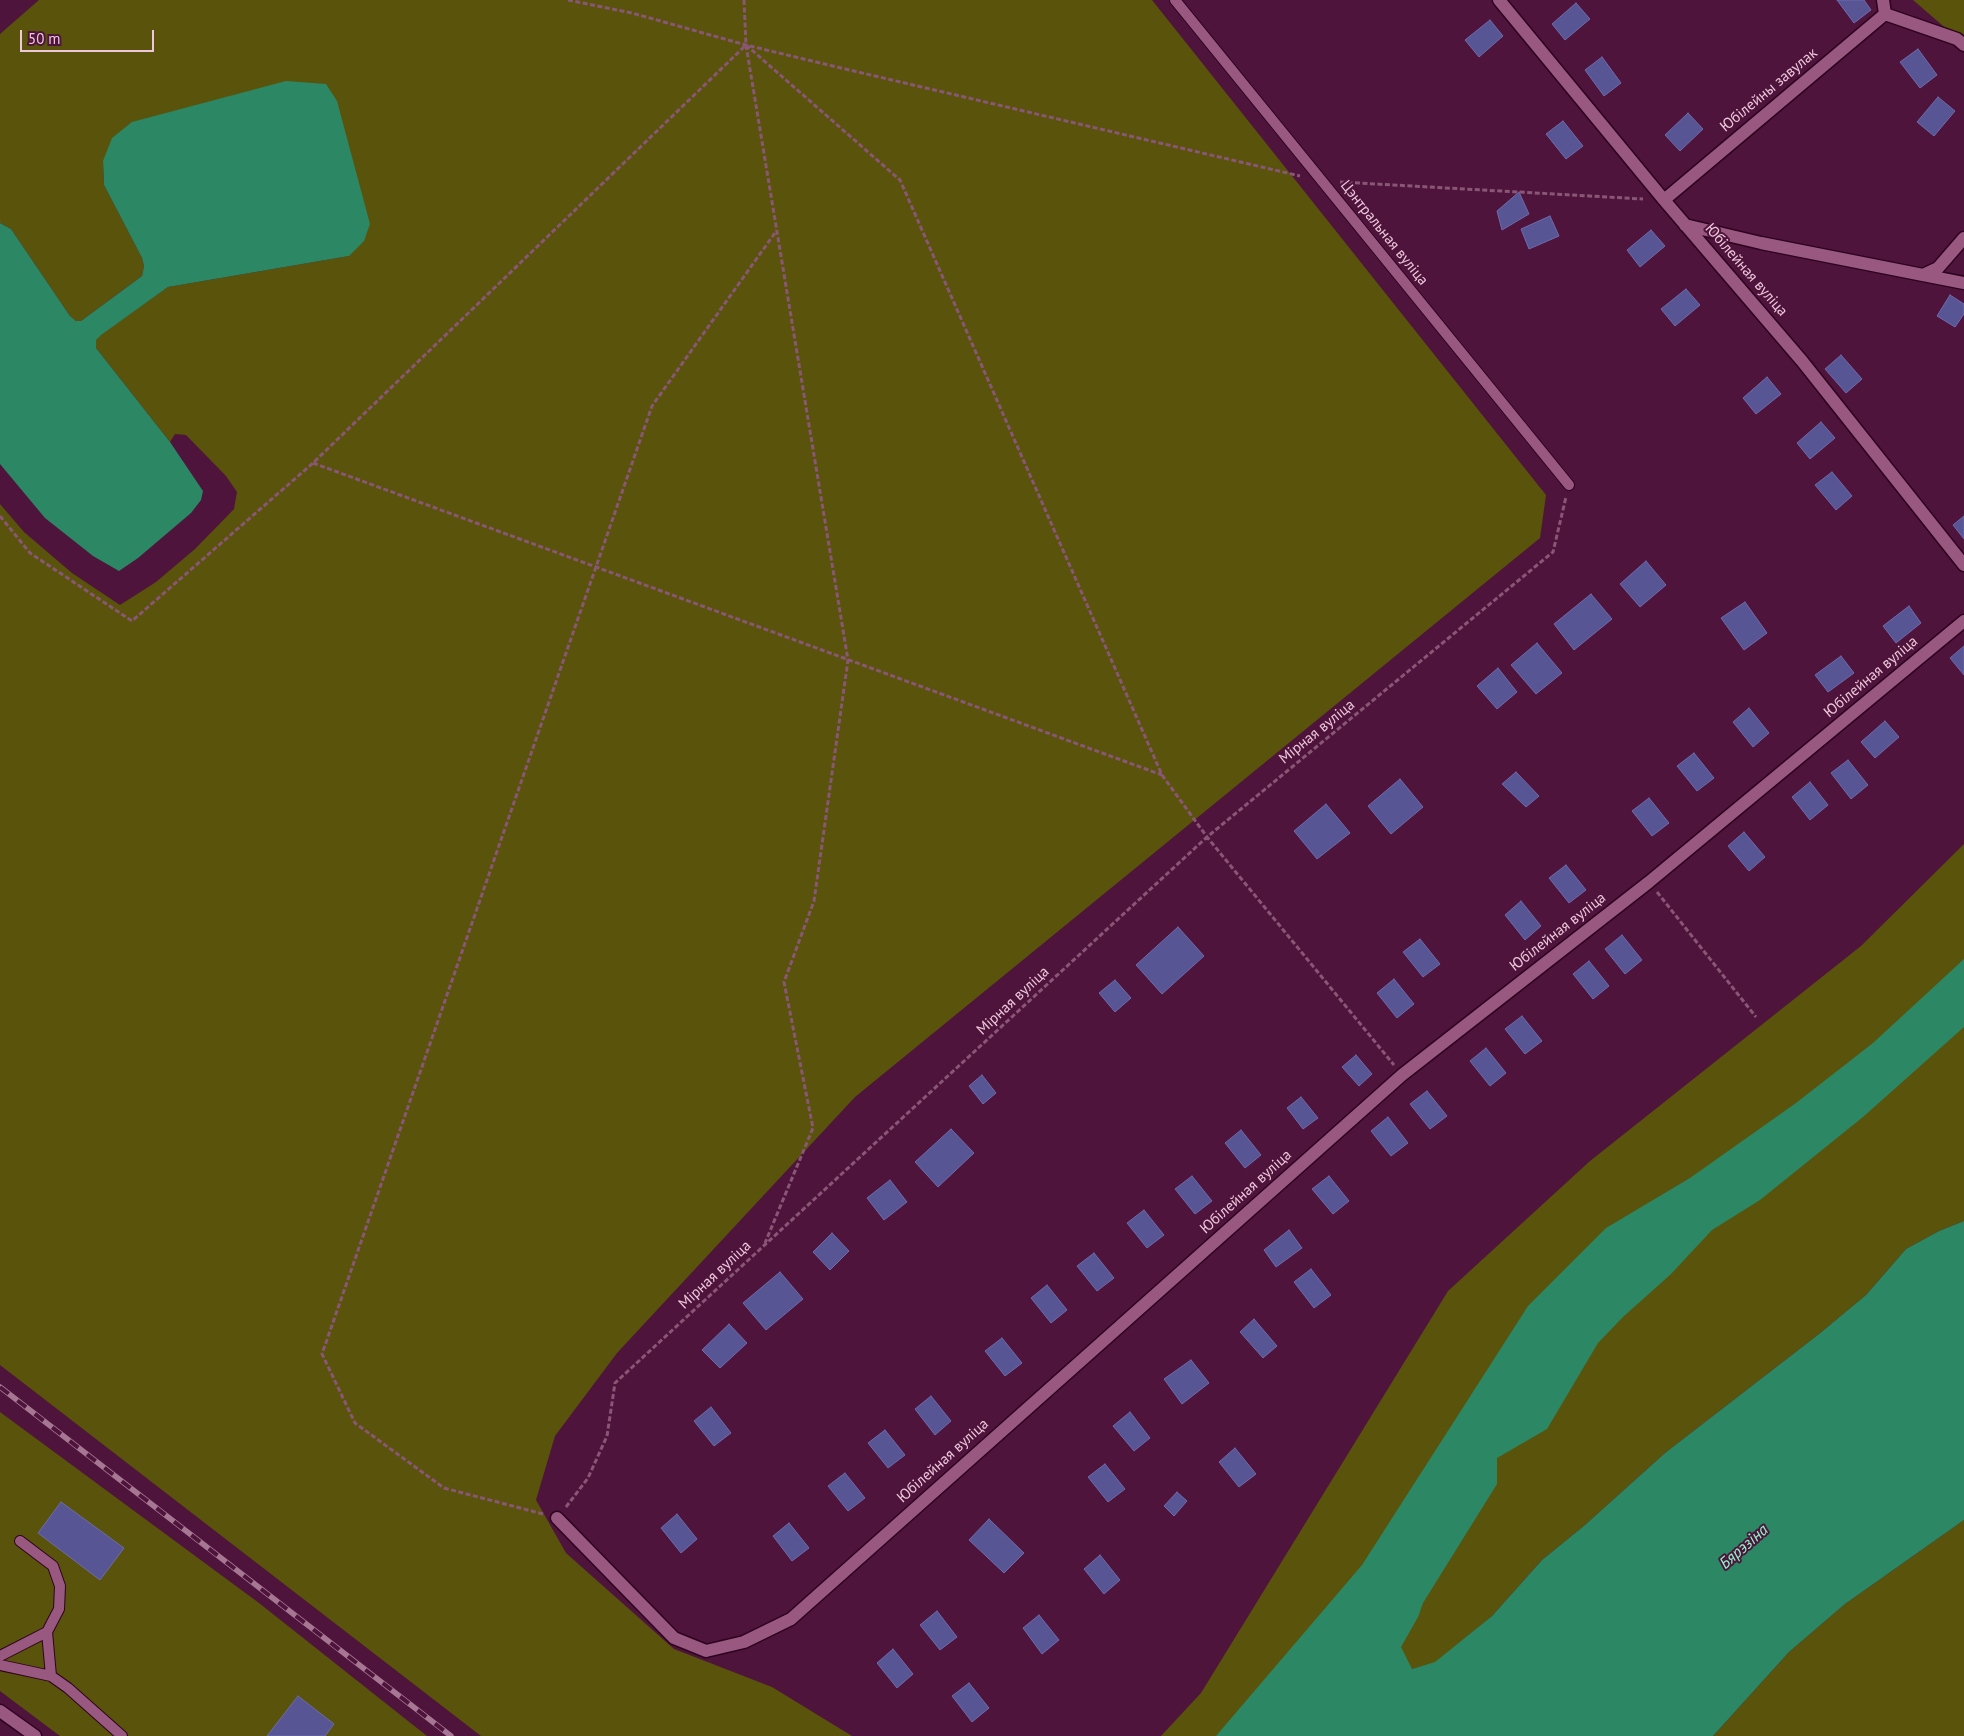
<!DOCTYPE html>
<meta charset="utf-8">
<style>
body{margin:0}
#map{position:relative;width:1964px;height:1736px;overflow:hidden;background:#4f143b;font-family:"PT Sans",sans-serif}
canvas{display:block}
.scale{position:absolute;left:20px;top:30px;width:134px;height:22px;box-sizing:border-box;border:2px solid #edc8dc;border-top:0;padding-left:6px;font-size:15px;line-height:18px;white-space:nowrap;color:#edc8dc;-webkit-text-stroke:4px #4f143b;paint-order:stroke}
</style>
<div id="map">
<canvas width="1964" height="1736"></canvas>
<div class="scale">50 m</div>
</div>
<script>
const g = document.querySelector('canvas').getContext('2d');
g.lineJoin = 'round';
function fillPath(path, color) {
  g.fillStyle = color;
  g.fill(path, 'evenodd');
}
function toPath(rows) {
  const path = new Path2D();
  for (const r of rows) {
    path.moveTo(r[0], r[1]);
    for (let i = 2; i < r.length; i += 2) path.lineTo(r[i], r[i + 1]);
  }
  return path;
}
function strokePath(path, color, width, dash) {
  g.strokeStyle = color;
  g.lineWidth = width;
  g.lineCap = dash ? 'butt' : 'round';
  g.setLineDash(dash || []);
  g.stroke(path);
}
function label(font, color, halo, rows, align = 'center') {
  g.font = font + ' "PT Sans",sans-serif';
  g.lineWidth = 4;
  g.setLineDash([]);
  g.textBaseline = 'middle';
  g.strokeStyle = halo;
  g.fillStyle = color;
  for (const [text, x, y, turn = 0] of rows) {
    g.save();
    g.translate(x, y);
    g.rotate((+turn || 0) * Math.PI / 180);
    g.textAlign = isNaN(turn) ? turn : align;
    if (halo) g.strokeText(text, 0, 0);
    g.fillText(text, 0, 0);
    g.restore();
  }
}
fillPath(toPath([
 [39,0,1152,0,1546,495,1540,538,855,1097,617,1353,555,1436,536,1500,566,1553,674,1649,772,1687,852,1736,481,1736,0,1365,0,504,24,532,72,573,120,605,156,582,195,549,234,509,237,492,226,476,186,435,175,434,170,442,96,348,95,340,100,335,168,287,349,256,103,161,104,185,142,258,144,266,142,276,81,321,76,321,70,316,11,229,0,223,0,34],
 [1913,0,1964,0,1964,44],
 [1964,844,1964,1221,1939,1231,1906,1249,1866,1295,1819,1334,1665,1453,1585,1525,1542,1560,1492,1616,1435,1663,1412,1669,1239,1736,1161,1736,1201,1693,1448,1291,1590,1161,1861,946],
 [0,1412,259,1603,427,1736,60,1736,0,1691],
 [1964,1520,1964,1736,1713,1736,1789,1652,1845,1604]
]), '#59530b');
fillPath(toPath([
 [286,81,326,84,337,101,370,224,364,241,349,256,168,287,101,335,96,340,96,348,170,442,203,491,201,500,191,513,138,558,119,571,93,556,45,518,0,464,0,223,11,229,70,316,76,321,81,321,142,276,144,266,142,258,104,185,103,161,112,138,132,122],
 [1964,959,1964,1027,1863,1117,1760,1200,1712,1230,1671,1274,1623,1317,1598,1343,1547,1429,1497,1458,1497,1484,1423,1603,1418,1617,1401,1647,1412,1669,1435,1662,1492,1616,1542,1560,1585,1525,1665,1453,1819,1334,1866,1295,1906,1249,1939,1231,1964,1221,1964,1520,1845,1604,1789,1652,1713,1736,1216,1736,1362,1565,1528,1306,1606,1228,1690,1178,1796,1103,1873,1043]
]), '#2c8765');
const building = toPath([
 [1837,0,1864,0,1871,10,1854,23,1837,0],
 [1576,3,1590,19,1565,40,1552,24,1576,3],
 [1490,20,1503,36,1479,57,1465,40,1490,20],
 [1918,49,1937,75,1920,88,1900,62,1918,49],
 [1602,57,1621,83,1604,96,1585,70,1602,57],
 [1938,97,1955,111,1934,136,1917,122,1938,97],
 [1688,113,1703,129,1680,151,1665,135,1688,113],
 [1563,121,1583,146,1566,159,1546,134,1563,121],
 [1519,192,1529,214,1502,230,1497,211,1519,192],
 [1550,216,1559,236,1529,249,1521,229,1550,216],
 [1651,230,1665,246,1640,267,1627,250,1651,230],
 [1686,289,1700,305,1675,326,1661,309,1686,289],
 [1950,295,1964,304,1964,314,1955,327,1937,316,1950,295],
 [1841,355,1862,379,1846,393,1825,369,1841,355],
 [1767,377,1781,394,1756,414,1743,398,1767,377],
 [1821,422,1835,438,1810,459,1797,443,1821,422],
 [1832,472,1852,496,1836,510,1815,485,1832,472],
 [1964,516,1964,539,1953,525,1964,516],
 [1646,561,1666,585,1640,607,1620,584,1646,561],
 [1591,594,1612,619,1574,650,1554,624,1591,594],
 [1745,602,1767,633,1744,650,1721,618,1745,602],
 [1909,606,1921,623,1896,643,1883,626,1909,606],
 [1537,643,1562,673,1536,694,1511,665,1537,643],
 [1964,646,1964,675,1950,658,1964,646],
 [1841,656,1854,673,1828,692,1815,675,1841,656],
 [1498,668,1517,692,1497,709,1477,686,1498,668],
 [1749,708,1769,733,1753,747,1733,722,1749,708],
 [1885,721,1899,737,1875,758,1861,742,1885,721],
 [1694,753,1714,778,1697,791,1677,766,1694,753],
 [1848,760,1868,785,1851,799,1831,773,1848,760],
 [1516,772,1539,796,1526,807,1502,784,1516,772],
 [1400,779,1423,807,1391,834,1368,806,1400,779],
 [1810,782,1828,805,1810,820,1792,797,1810,782],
 [1649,798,1669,823,1652,836,1632,811,1649,798],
 [1326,804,1350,833,1317,859,1294,831,1326,804],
 [1744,832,1765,857,1749,871,1728,846,1744,832],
 [1566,865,1586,890,1569,903,1549,878,1566,865],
 [1521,901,1541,926,1525,940,1505,915,1521,901],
 [1178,927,1204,956,1162,994,1136,965,1178,927],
 [1622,935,1642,960,1625,974,1605,949,1622,935],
 [1420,939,1440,964,1423,977,1403,952,1420,939],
 [1589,961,1609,986,1593,999,1573,974,1589,961],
 [1394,979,1414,1004,1397,1018,1377,993,1394,979],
 [1115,980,1131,998,1115,1012,1099,993,1115,980],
 [1522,1016,1542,1041,1525,1054,1505,1029,1522,1016],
 [1486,1048,1506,1073,1490,1086,1470,1061,1486,1048],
 [1356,1055,1372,1074,1359,1086,1342,1067,1356,1055],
 [982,1075,996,1093,983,1104,969,1086,982,1075],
 [1427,1091,1447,1116,1430,1129,1410,1104,1427,1091],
 [1301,1097,1318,1118,1303,1129,1287,1108,1301,1097],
 [1388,1117,1408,1143,1391,1156,1371,1131,1388,1117],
 [951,1129,974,1153,938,1187,915,1162,951,1129],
 [1241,1130,1261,1155,1245,1168,1225,1143,1241,1130],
 [1192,1176,1212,1201,1195,1214,1175,1189,1192,1176],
 [1329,1176,1349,1201,1333,1214,1312,1189,1329,1176],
 [890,1180,907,1202,884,1220,867,1198,890,1180],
 [1144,1210,1164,1235,1147,1248,1127,1223,1144,1210],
 [1289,1230,1302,1248,1276,1267,1264,1250,1289,1230],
 [832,1233,849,1251,830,1270,813,1252,832,1233],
 [1094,1253,1114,1278,1097,1291,1077,1266,1094,1253],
 [1311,1269,1331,1295,1314,1308,1294,1282,1311,1269],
 [780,1272,803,1299,766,1330,743,1303,780,1272],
 [1047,1285,1067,1310,1051,1323,1031,1298,1047,1285],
 [1254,1319,1277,1346,1263,1358,1240,1332,1254,1319],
 [729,1324,747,1343,720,1368,702,1350,729,1324],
 [1002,1338,1022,1363,1005,1376,985,1351,1002,1338],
 [1191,1360,1209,1383,1182,1404,1164,1379,1191,1360],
 [931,1396,951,1421,935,1435,915,1409,931,1396],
 [711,1407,731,1433,714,1446,694,1421,711,1407],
 [1130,1412,1150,1438,1134,1451,1113,1426,1130,1412],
 [885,1430,905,1455,888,1468,868,1443,885,1430],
 [1235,1448,1256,1474,1239,1487,1219,1462,1235,1448],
 [1105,1464,1125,1489,1108,1502,1088,1477,1105,1464],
 [845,1473,865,1498,848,1511,828,1486,845,1473],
 [1177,1492,1187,1501,1174,1516,1164,1506,1177,1492],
 [61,1502,124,1548,100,1580,38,1533,61,1502],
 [677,1514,697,1539,681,1553,661,1528,677,1514],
 [989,1519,1024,1553,1004,1573,969,1540,989,1519],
 [789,1523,809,1548,792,1561,773,1536,789,1523],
 [1100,1555,1120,1580,1104,1594,1084,1569,1100,1555],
 [937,1611,957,1637,940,1650,920,1625,937,1611],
 [1039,1615,1059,1640,1042,1654,1023,1628,1039,1615],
 [893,1649,913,1674,897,1688,877,1663,893,1649],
 [969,1683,989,1708,972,1722,952,1696,969,1683],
 [298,1696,334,1724,325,1736,267,1736,298,1696]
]);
fillPath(building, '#585594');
strokePath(building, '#6d6bab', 1);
const service = toPath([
 [1175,0,1569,485],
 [47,1632,51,1676],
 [0,1656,47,1632,59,1609,60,1586,53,1566,20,1541],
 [0,1665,51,1676,68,1688,122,1736]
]);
const minor = toPath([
 [1499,0,1664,200,1802,361,1964,565],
 [1885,14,1957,39,1964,45],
 [1664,200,1885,14,1883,0],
 [1685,225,1761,243,1923,275,1938,268,1964,238],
 [1923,275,1964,283],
 [557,1518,674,1638,706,1651,744,1642,791,1619,1402,1075,1649,882,1964,621],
 [0,1711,35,1736]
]);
strokePath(service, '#2e0320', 12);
strokePath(minor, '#2e0320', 15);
strokePath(toPath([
 [568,0,632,13,746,45,841,68,1300,176],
 [744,0,746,45,848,660,814,901,784,982,813,1128,765,1243],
 [746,45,900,180,1162,775,1207,837,1394,1065],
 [1340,182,1643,199],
 [313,463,1162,775],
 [0,516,30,553,132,621,313,463,746,45],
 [1657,892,1756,1017],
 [566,1507,588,1478,607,1436,615,1383,1207,837,1553,552,1566,497],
 [543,1514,444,1488,355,1423,322,1354,652,406,777,230]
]), '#895676', 3, [5, 2.5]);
strokePath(service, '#99587f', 10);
strokePath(minor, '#99587f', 12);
const rail = toPath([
 [0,1387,451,1736]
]);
strokePath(rail, '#a67793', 5.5);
strokePath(rail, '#4f143b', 4, [11]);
label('15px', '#edc8dc', '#4f143b', [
 ["Юбілейны завулак",1769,90,-40],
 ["Цэнтральная вуліца",1384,233,51],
 ["Юбілейная вуліца",1746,270,49],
 ["Юбілейная вуліца",1871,677,-40],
 ["Мірная вуліца",1317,732,-39],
 ["Юбілейная вуліца",1558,932,-38],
 ["Мірная вуліца",1013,1001,-43],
 ["Юбілейная вуліца",1246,1192,-42],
 ["Мірная вуліца",715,1275,-43],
 ["Юбілейная вуліца",943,1461,-42]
]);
label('italic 16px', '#8df8ca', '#4f143b', [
 ["Бярэзіна",1744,1547,-41]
]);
</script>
